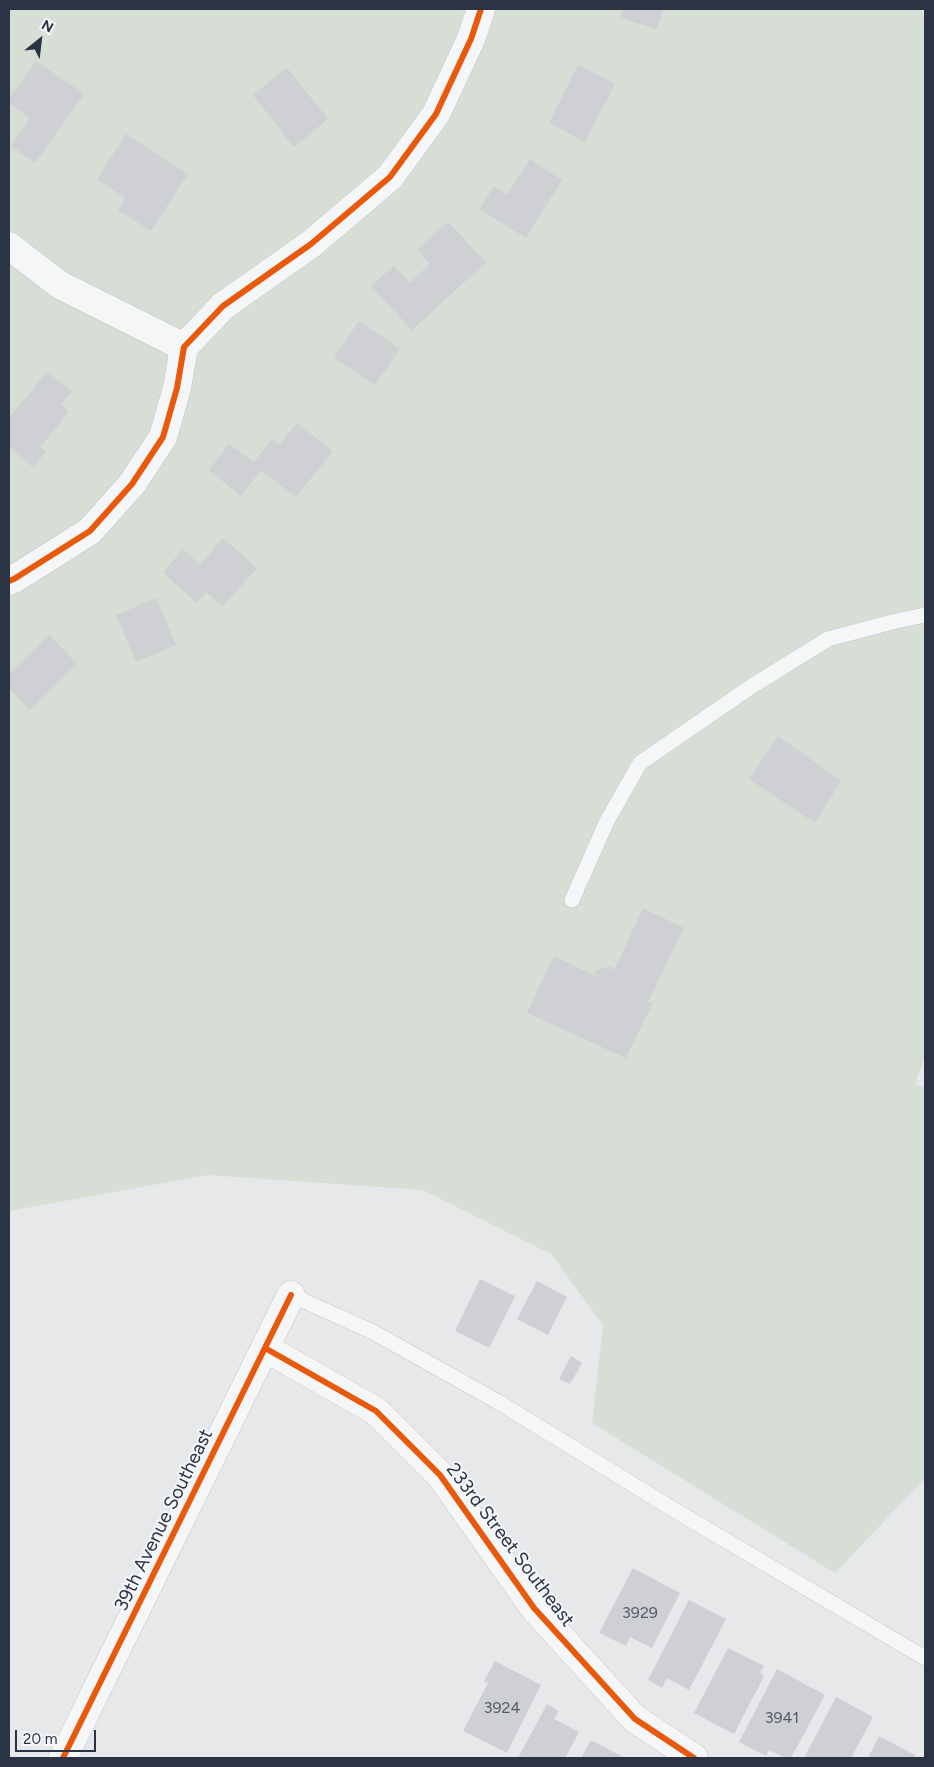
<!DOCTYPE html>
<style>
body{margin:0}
#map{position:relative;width:934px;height:1767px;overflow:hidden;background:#e6e8ea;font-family:Figtree,sans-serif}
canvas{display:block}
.frame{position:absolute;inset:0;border:10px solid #2b3445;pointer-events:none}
.north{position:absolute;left:15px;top:15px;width:50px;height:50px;-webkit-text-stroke:4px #f4f6f9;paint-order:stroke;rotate:29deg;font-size:14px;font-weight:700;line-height:20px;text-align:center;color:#2b3445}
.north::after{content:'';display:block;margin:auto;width:18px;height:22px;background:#2b3445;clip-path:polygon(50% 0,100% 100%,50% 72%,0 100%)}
.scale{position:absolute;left:15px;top:1730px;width:81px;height:22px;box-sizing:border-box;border:2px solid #2b3445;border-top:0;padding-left:6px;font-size:15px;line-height:18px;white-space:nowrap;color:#2b3445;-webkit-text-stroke:4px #f4f6f9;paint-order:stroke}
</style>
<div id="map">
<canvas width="934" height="1767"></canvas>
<div class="frame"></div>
<div class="north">N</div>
<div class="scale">20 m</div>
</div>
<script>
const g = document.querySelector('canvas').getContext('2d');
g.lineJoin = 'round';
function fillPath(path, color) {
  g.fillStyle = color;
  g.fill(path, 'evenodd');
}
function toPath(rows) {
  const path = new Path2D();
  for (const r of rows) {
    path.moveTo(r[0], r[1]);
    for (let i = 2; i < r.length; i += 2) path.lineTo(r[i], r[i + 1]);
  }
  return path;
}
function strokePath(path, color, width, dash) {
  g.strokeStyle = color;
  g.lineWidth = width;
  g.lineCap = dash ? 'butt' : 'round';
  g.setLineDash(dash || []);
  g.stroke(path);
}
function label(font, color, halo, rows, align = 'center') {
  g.font = font + ' Figtree,sans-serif';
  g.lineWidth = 4;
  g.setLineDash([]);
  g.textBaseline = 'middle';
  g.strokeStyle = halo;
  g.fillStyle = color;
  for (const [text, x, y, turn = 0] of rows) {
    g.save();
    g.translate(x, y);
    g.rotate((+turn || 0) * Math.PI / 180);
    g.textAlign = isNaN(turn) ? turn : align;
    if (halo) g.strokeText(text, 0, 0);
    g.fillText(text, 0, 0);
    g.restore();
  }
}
fillPath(toPath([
 [9,9,922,9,925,24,925,1056,915,1084,925,1088,925,1478,835,1573,592,1423,603,1325,551,1254,423,1190,208,1175,9,1211]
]), '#d6ded6');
fillPath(toPath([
 [623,9,663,9,657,29,620,18],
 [36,61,84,94,35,163,11,146,30,118,9,103,9,99],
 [578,65,615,84,585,142,549,123],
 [287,68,328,119,294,147,253,95],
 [126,134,188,174,151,231,118,210,125,198,97,179],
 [530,159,562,180,526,238,480,209,494,186,507,195],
 [448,222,486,262,412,330,371,286,394,266,410,283,430,264,417,250],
 [359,321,400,349,375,385,334,358],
 [47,372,72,392,61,405,69,412,40,447,46,452,33,467,9,447,9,418],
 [297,423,333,451,296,497,261,470,241,496,209,470,229,444,254,462,272,439,279,445],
 [223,538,257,568,223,606,206,592,197,603,163,573,183,549,200,565],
 [156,598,176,645,136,662,116,615],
 [49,635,77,664,30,710,9,688,9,674],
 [778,736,841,781,815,823,749,779],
 [643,908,684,928,648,1002,653,1002,626,1058,527,1013,554,956,597,977,595,971,611,966,614,971],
 [480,1279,515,1296,489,1348,455,1331],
 [537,1281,567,1297,548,1335,517,1319],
 [571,1356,582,1363,570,1384,559,1379],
 [633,1568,680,1593,652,1648,630,1637,626,1646,599,1633],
 [689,1600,726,1619,689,1690,667,1678,662,1688,648,1680],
 [728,1648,764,1666,760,1673,764,1676,734,1734,694,1713],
 [495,1661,541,1685,507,1753,463,1731,488,1683,484,1681],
 [777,1669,825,1695,791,1758,786,1758,769,1750,766,1756,739,1742],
 [836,1697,873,1717,851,1758,804,1758],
 [547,1704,559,1711,554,1719,579,1732,565,1758,518,1758],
 [879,1736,915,1755,913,1758,868,1758],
 [591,1740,625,1758,581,1758]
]), '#ced0d3');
const service = toPath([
 [572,900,607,821,640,763,752,686,828,639,896,621,925,615],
 [291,1295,373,1332,500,1403,676,1511,925,1658]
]);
const minor = toPath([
 [9,246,60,285,184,347],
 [9,581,14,579,90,531,132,484,163,437,177,388,184,347,223,306,311,244,390,177,436,114,471,39,481,9],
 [265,1348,376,1411,440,1475,534,1608,635,1719,694,1758],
 [63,1758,291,1295]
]);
strokePath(service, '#c4c6c8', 16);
strokePath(minor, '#c4c6c8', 29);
strokePath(service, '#f5f6f7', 15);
strokePath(minor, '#f5f6f7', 28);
strokePath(toPath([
 [9,581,14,579,90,531,132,484,163,437,177,388,184,347,223,306,311,244,390,177,436,114,471,39,481,9],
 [265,1348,376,1411,440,1475,534,1608,635,1719,694,1758],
 [63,1758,291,1295]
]), '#e8590c', 6);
label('16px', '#545c69', null, [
 ["3929",640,1613],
 ["3924",502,1708],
 ["3941",782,1718]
]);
label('19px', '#2b3445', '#f4f6f9', [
 ["39th Avenue Southeast",164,1520,-64],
 ["233rd Street Southeast",510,1545,53]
]);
</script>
